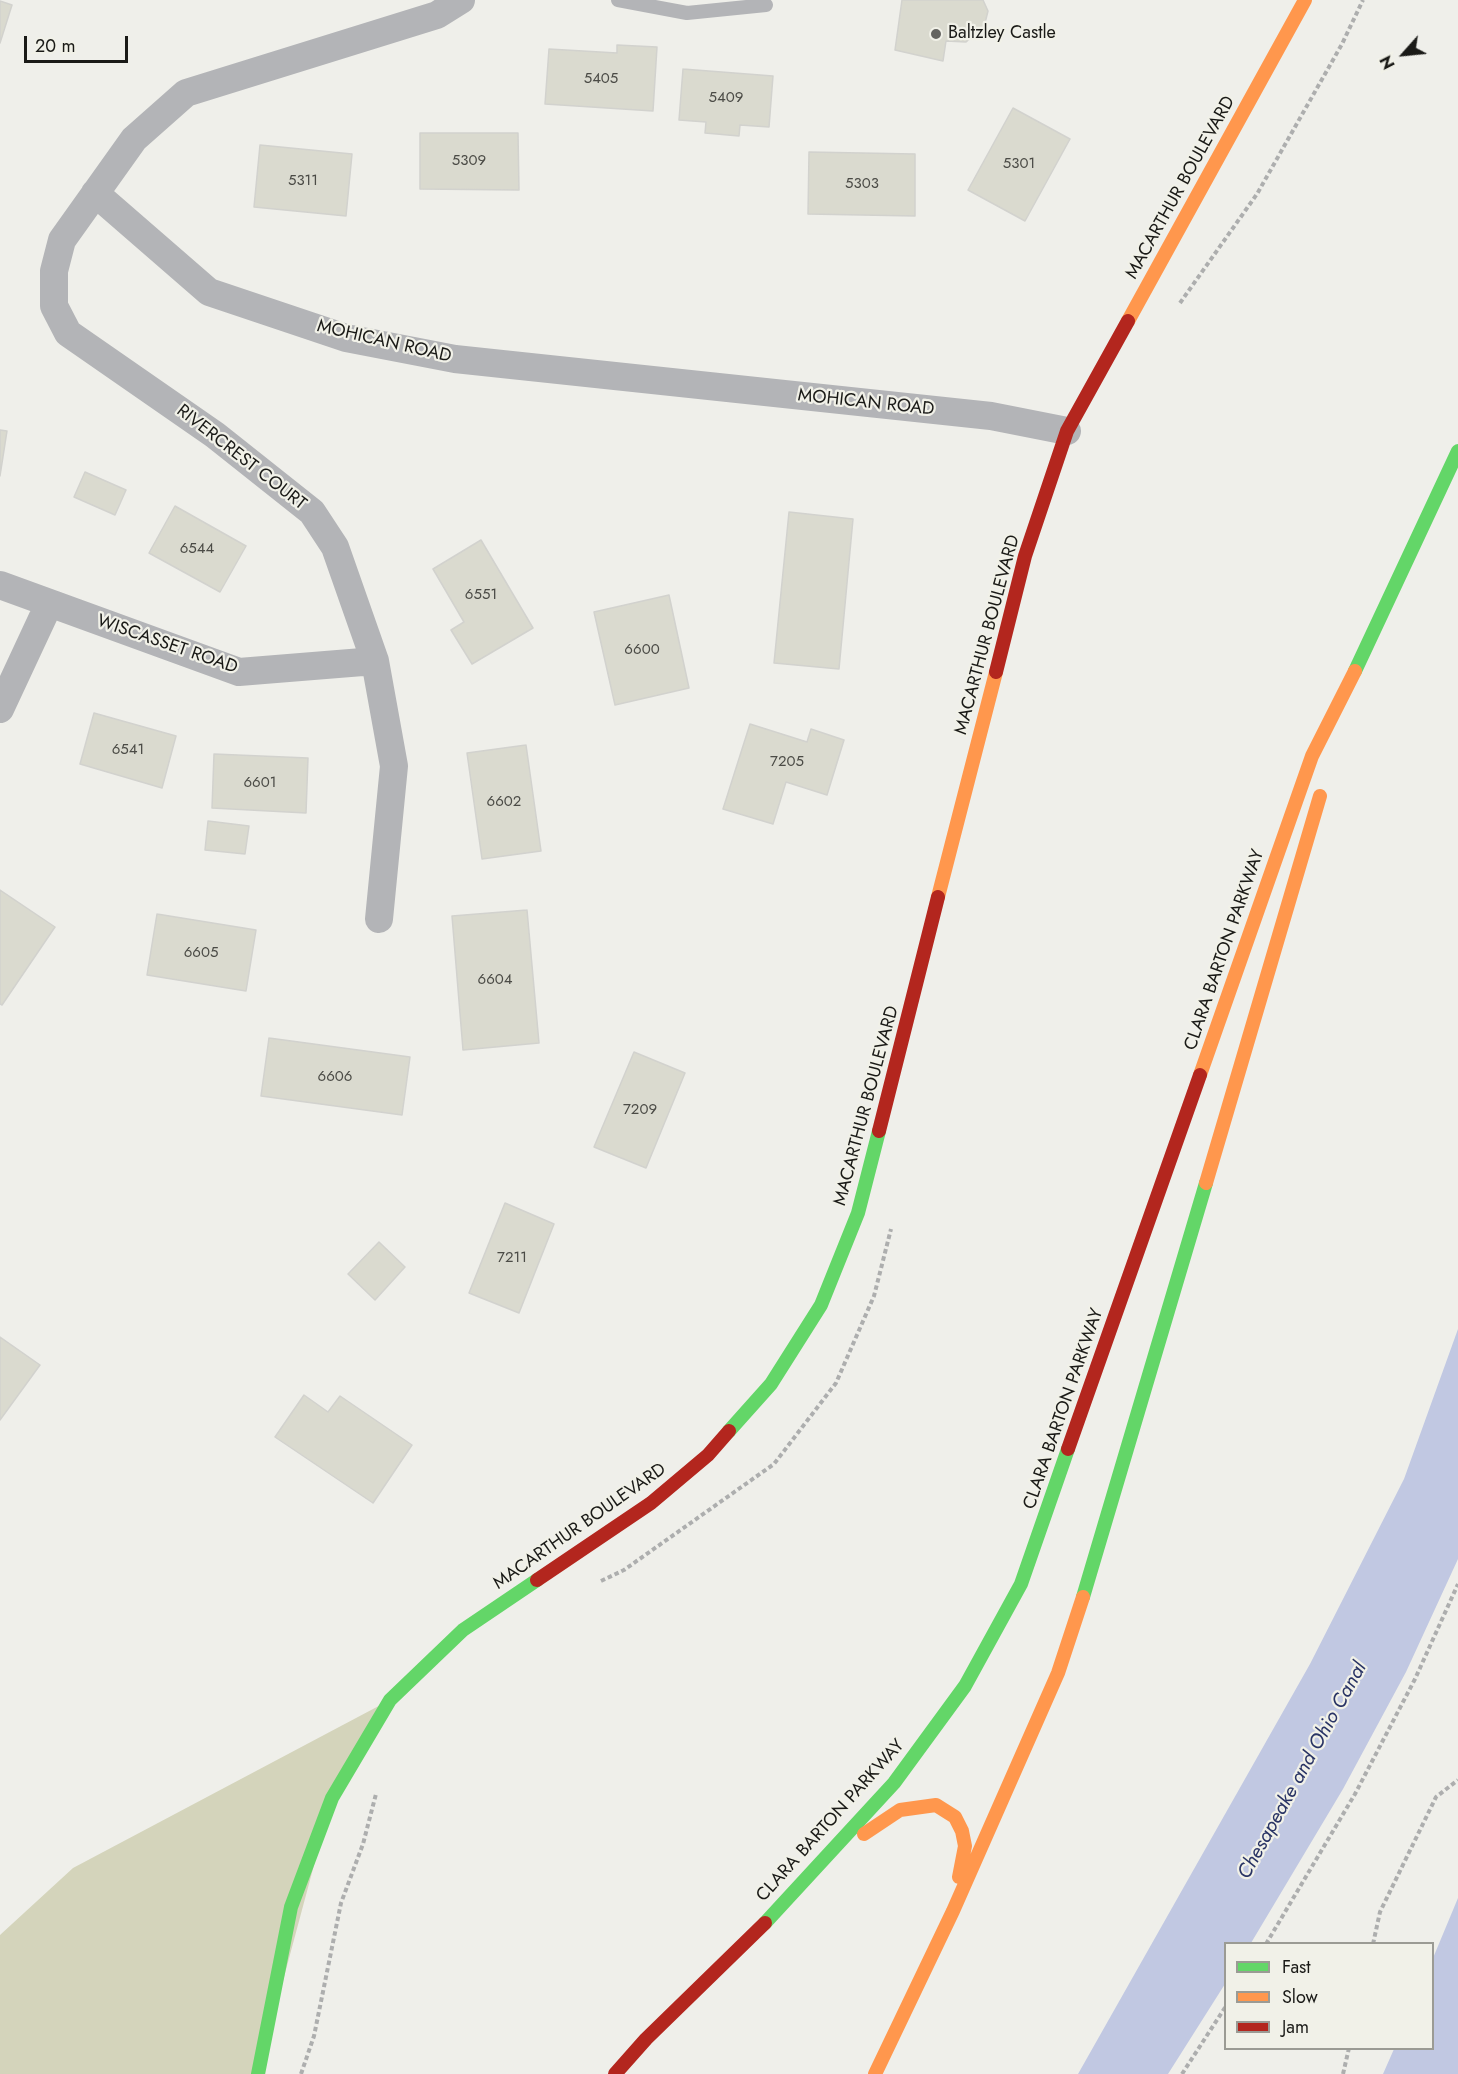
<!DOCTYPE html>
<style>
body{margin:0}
#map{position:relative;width:1458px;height:2074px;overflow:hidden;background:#efefea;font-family:Jost,sans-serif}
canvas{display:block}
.legend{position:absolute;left:1224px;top:1942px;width:210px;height:108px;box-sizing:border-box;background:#f1f1e8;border:2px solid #9b9b94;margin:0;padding:8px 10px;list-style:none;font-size:18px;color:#1a1a17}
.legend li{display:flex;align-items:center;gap:12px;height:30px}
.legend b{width:30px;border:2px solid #9b9b94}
.north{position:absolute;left:1374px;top:24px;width:60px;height:60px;-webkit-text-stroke:4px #f1f1e8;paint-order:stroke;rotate:243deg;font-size:16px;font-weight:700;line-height:24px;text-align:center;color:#1a1a17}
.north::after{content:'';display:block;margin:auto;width:21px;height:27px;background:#1a1a17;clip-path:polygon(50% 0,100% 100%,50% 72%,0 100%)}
.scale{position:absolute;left:24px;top:36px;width:104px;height:27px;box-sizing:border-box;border:3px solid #1a1a17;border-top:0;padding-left:8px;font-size:18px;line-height:21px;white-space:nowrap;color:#1a1a17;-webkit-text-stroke:4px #f1f1e8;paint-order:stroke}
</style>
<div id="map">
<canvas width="1458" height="2074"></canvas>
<ul class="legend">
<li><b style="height:8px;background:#63d668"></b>Fast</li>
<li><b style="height:8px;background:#ff974d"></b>Slow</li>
<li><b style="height:8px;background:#b3261e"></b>Jam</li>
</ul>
<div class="north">N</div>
<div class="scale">20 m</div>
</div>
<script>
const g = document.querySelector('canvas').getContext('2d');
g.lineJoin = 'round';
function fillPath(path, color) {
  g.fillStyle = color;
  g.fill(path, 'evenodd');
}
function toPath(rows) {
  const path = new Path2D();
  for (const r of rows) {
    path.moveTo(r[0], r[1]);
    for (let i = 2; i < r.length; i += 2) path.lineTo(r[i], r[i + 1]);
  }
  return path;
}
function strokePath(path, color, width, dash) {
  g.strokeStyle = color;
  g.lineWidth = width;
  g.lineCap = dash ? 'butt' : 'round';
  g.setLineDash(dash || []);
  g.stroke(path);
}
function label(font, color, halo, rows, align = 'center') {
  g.font = font + ' Jost,sans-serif';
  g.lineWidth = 4.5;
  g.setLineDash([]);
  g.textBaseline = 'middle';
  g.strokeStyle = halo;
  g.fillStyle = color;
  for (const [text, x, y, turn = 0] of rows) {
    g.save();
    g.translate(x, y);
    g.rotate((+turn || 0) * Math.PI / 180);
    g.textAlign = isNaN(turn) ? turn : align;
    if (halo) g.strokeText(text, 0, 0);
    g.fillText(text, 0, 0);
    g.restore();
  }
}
fillPath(toPath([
 [390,1700,332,1798,258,2074,0,2074,0,1935,73,1868]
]), '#d4d4bb');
fillPath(toPath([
 [1458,1329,1458,1559,1406,1672,1343,1789,1251,1943,1226,1944,1225,1984,1168,2074,1078,2074,1310,1664,1404,1479],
 [1458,1898,1458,2074,1383,2074,1394,2049,1432,2048,1433,1958]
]), '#c1c8e2');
const building = toPath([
 [902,0,983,0,988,11,984,27,966,42,946,41,943,61,895,50,902,0],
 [0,1,12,5,0,43,0,1],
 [617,45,657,47,653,111,545,104,549,49,617,53,617,45],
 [683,69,773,76,769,127,740,125,739,136,705,133,706,122,679,120,683,69],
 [1013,108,1070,139,1025,221,968,190,1013,108],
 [420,133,518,133,519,190,420,189,420,133],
 [260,145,352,154,346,216,254,207,260,145],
 [809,152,915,154,915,216,808,214,809,152],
 [0,430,7,431,0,476,0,430],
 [85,472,126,490,115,515,74,497,85,472],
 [175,506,246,546,220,592,149,553,175,506],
 [789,512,853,519,839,669,774,663,789,512],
 [481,540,533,628,472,664,451,630,464,622,433,569,481,540],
 [669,595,689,688,615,705,594,612,669,595],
 [94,713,176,736,162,788,80,764,94,713],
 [750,724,807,742,811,729,844,740,827,795,786,782,773,824,723,809,750,724],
 [526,745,541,851,482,859,467,753,526,745],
 [214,754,308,758,306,813,212,808,214,754],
 [208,821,249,826,245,854,205,850,208,821],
 [0,890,55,927,2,1005,0,1004,0,890],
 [527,910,539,1043,463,1050,452,916,527,910],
 [157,914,256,930,246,991,147,975,157,914],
 [269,1038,410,1057,402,1115,261,1096,269,1038],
 [634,1052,685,1073,646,1168,594,1147,634,1052],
 [505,1203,554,1224,519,1313,469,1293,505,1203],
 [379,1242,405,1267,375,1300,348,1274,379,1242],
 [0,1337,40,1365,0,1420,0,1337],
 [304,1395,328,1412,340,1396,412,1445,373,1503,275,1437,304,1395]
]);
fillPath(building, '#dadacf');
strokePath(building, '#d2d2ce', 1.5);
strokePath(toPath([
 [1180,303,1257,194,1342,44,1363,0],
 [601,1581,624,1570,774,1464,836,1383,874,1296,891,1229],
 [1266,1944,1355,1794,1415,1679,1458,1584],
 [1373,1944,1380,1912,1436,1797,1458,1780],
 [301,2074,314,2036,341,1903,363,1844,376,1794],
 [1182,2074,1226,2006],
 [1343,2074,1349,2048]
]), '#adaeae', 4, [4.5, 3]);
strokePath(toPath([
 [618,0,687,13,766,5]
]), '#b3b4b7', 14);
strokePath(toPath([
 [95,193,209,292,346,338,455,359,991,416,1067,431],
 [0,585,239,672,375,661],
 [0,709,49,604],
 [379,919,394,766,375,661,335,547,312,512,215,435,68,333,54,306,54,271,62,240,134,139,186,93,437,15,461,0]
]), '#b3b4b7', 28);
strokePath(toPath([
 [1355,671,1458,451],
 [729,1431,771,1384,821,1305,858,1213,879,1131],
 [1083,1597,1206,1183],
 [765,1923,894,1783,965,1686,1021,1584,1068,1449],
 [258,2074,291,1907,332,1798,390,1700,463,1630,537,1580]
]), '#63d668', 14);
strokePath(toPath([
 [1128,321,1305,0],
 [938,897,996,672],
 [1200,1075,1312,756,1355,671],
 [1206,1183,1320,796],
 [864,1834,900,1810,936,1805,955,1817,962,1831,965,1846,959,1877],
 [875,2074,953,1911,1058,1673,1083,1597]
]), '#ff974d', 14);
strokePath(toPath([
 [996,672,1025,556,1067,431,1128,321],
 [879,1131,938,897],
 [1068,1449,1200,1075],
 [537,1580,651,1503,708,1455,729,1431],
 [615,2074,646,2039,765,1923]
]), '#b3261e', 14);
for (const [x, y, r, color] of [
 [936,34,6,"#656561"]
]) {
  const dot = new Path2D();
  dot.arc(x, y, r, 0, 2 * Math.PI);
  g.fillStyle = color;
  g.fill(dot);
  strokePath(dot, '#f1f1e8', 2);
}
label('15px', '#4b4b46', null, [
 ["5405",601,79],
 ["5409",726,98],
 ["5309",469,161],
 ["5301",1019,164],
 ["5311",303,181],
 ["5303",862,184],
 ["6544",197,549],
 ["6551",481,595],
 ["6600",642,650],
 ["6541",128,750],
 ["7205",787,762],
 ["6601",260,783],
 ["6602",504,802],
 ["6605",201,953],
 ["6604",495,980],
 ["6606",335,1077],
 ["7209",640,1110],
 ["7211",512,1258]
]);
label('18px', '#1a1a17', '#f1f1e8', [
 ["Baltzley Castle",948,34]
], 'left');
label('18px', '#1a1a17', '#f1f1e8', [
 ["MACARTHUR BOULEVARD",1181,188,-61],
 ["MOHICAN ROAD",384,342,13],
 ["MOHICAN ROAD",866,403,6],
 ["RIVERCREST COURT",241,458,38],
 ["MACARTHUR BOULEVARD",988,635,-75],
 ["WISCASSET ROAD",167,645,19],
 ["CLARA BARTON PARKWAY",1225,950,-71],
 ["MACARTHUR BOULEVARD",867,1106,-75],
 ["CLARA BARTON PARKWAY",1064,1409,-71],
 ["MACARTHUR BOULEVARD",580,1527,-35],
 ["CLARA BARTON PARKWAY",831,1821,-48]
]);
label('italic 20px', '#293465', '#f1f1e8', [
 ["Chesapeake and Ohio Canal",1303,1771,-61]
]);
</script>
